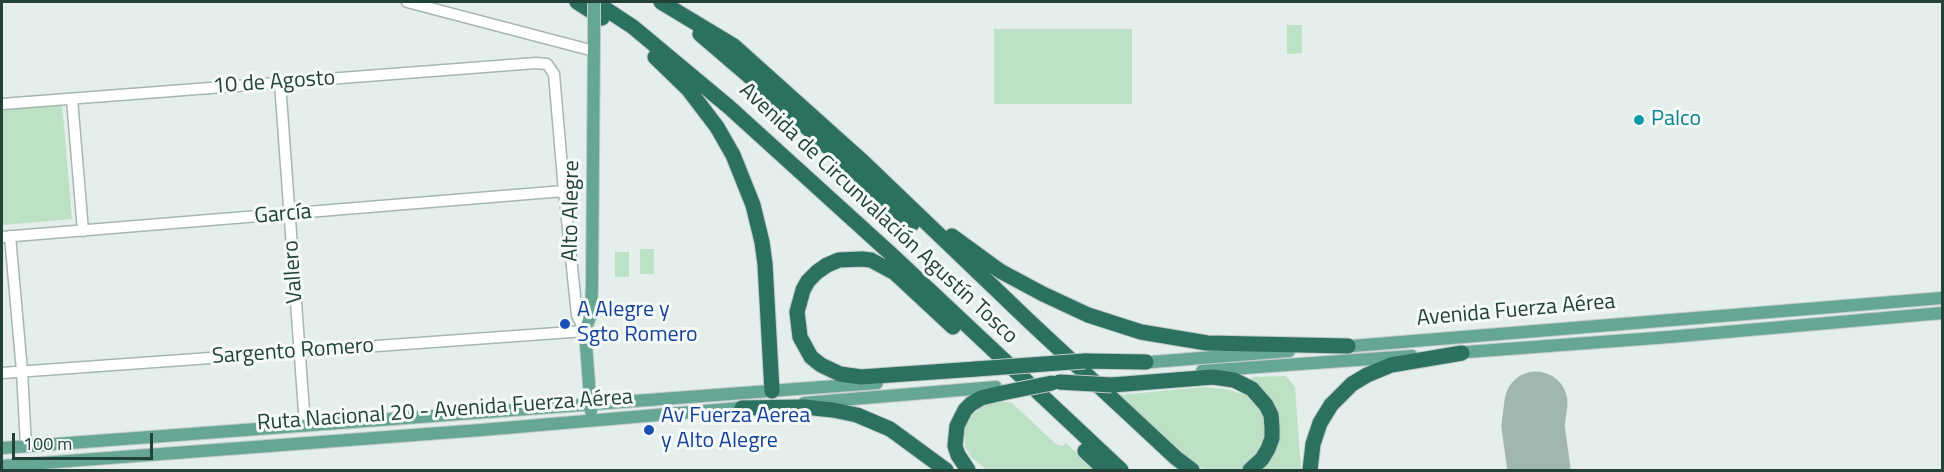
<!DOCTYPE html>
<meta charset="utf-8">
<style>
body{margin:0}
#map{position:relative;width:1944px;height:472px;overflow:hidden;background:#e4eeea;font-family:"Titillium Web",sans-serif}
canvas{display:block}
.frame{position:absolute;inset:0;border:3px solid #224238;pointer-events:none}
.scale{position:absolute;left:12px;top:433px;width:141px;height:27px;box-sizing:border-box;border:3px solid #224238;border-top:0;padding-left:8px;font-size:18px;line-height:21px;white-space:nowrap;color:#224238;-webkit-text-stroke:4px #f5faf8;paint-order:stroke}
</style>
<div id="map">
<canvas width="1944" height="472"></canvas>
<div class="frame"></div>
<div class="scale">100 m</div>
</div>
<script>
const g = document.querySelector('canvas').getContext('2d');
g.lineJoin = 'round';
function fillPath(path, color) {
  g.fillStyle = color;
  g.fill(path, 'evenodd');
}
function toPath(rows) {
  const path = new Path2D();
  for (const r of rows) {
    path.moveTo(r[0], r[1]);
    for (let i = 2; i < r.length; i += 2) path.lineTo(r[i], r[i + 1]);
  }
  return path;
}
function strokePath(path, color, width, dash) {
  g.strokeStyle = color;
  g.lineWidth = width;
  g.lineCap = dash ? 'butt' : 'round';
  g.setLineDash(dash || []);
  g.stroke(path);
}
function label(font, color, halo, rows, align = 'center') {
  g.font = font + ' "Titillium Web",sans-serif';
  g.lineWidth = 6;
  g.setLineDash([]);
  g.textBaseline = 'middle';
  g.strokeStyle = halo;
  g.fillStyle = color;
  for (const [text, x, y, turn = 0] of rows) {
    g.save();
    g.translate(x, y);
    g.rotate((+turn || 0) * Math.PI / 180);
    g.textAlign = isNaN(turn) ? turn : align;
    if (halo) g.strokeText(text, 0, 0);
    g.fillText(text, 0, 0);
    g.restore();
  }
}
fillPath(toPath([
 [1287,25,1302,25,1302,53,1287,54],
 [994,29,1132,29,1132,104,994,104],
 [62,103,72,219,2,225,2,108],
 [640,249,654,249,654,274,640,274],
 [615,252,629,252,629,277,615,277],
 [1286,376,1295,387,1301,470,1260,470,1276,445,1250,381,1252,377],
 [1205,387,1230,390,1242,394,1244,391,1252,397,1265,417,1266,437,1259,455,1245,467,1237,470,1208,470,1199,467,1189,460,1118,395],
 [1000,401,1012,403,1056,444,1062,446,1066,443,1094,470,987,470,971,457,965,446,964,433,965,424,969,417,985,404]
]), '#bce1c5');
strokePath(toPath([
 [1536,403,1533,426,1539,470]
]), '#a0b6ae', 63);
const minor = toPath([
 [407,2,594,51],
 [280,83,305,425],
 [72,99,83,231],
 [2,104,536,63,547,64,554,74,564,191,577,315,585,331,2,373],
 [10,236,22,371,26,446],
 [2,237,564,191]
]);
const major = toPath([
 [1340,347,1942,298],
 [1453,353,1669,337,1942,313],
 [1139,363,1289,351],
 [1202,371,1412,356],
 [804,403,996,387],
 [591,411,585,331,591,314,592,285,594,38],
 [2,448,877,383],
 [2,466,481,430,751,407]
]);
const highway = toPath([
 [577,2,602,18],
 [595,2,633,27,729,107,892,255,1121,470],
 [661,2,734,46,860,159,1029,321,1176,458,1192,470],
 [700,34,770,94,912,224],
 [655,57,688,89,717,127,733,155,753,205,762,242,765,264,772,391],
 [952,236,1000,271,1043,294,1088,315,1141,332,1207,343,1348,346],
 [953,327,895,273,871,260,862,259,839,260,827,265,817,272,808,281,803,290,797,312,800,337,811,357,821,365,840,374,861,377,976,369],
 [1085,361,1146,362],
 [1112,385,1213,377,1234,380,1252,389,1266,405,1271,415,1272,427,1272,438,1268,449,1262,459,1250,470],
 [742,408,804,407,833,410,857,415,890,429,946,470],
 [1085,451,1105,470],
 [968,470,958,455,955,446,957,426,965,410,971,404,981,398,1002,393],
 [1310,470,1313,444,1320,423,1331,405,1352,384,1367,375,1391,365,1462,353]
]);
strokePath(minor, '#a6b7b1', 13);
strokePath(major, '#c1cac7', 14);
strokePath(highway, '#c1cac7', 17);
strokePath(minor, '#fff', 10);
strokePath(major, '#66a694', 12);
strokePath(highway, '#2c7060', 15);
const majorBridge = toPath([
 [594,38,594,2]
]);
const highwayBridge = toPath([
 [976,369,1085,361],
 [1059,382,1112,385],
 [1002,393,1052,383]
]);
strokePath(majorBridge, '#c1cac7', 14, []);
strokePath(highwayBridge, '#c1cac7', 17, []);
strokePath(majorBridge, '#66a694', 12);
strokePath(highwayBridge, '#2c7060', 15);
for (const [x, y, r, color] of [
 [1639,120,6,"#0f9aa8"],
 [565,324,6,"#1a4fb4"],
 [649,430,6,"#1a4fb4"]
]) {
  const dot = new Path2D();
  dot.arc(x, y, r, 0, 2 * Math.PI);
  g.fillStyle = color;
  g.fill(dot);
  strokePath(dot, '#f5faf8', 2);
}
label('22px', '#224238', '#f5faf8', [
 ["10 de Agosto",274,83,-4],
 ["Alto Alegre",572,211,-89],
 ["Avenida de Circunvalación Agustín Tosco",878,214,43],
 ["García",283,215,-5],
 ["Vallero",294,272,-94],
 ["Avenida Fuerza Aérea",1516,311,-5],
 ["Sargento Romero",293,352,-4],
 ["Ruta Nacional 20 - Avenida Fuerza Aérea",445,411,-4]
]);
label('22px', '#0d838f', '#f5faf8', [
 ["Palco",1651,120]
], 'left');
label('22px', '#164399', '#f5faf8', [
 ["A Alegre y",577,311],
 ["Sgto Romero",577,336],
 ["Av Fuerza Aerea",661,417],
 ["y Alto Alegre",661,442]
], 'left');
</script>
